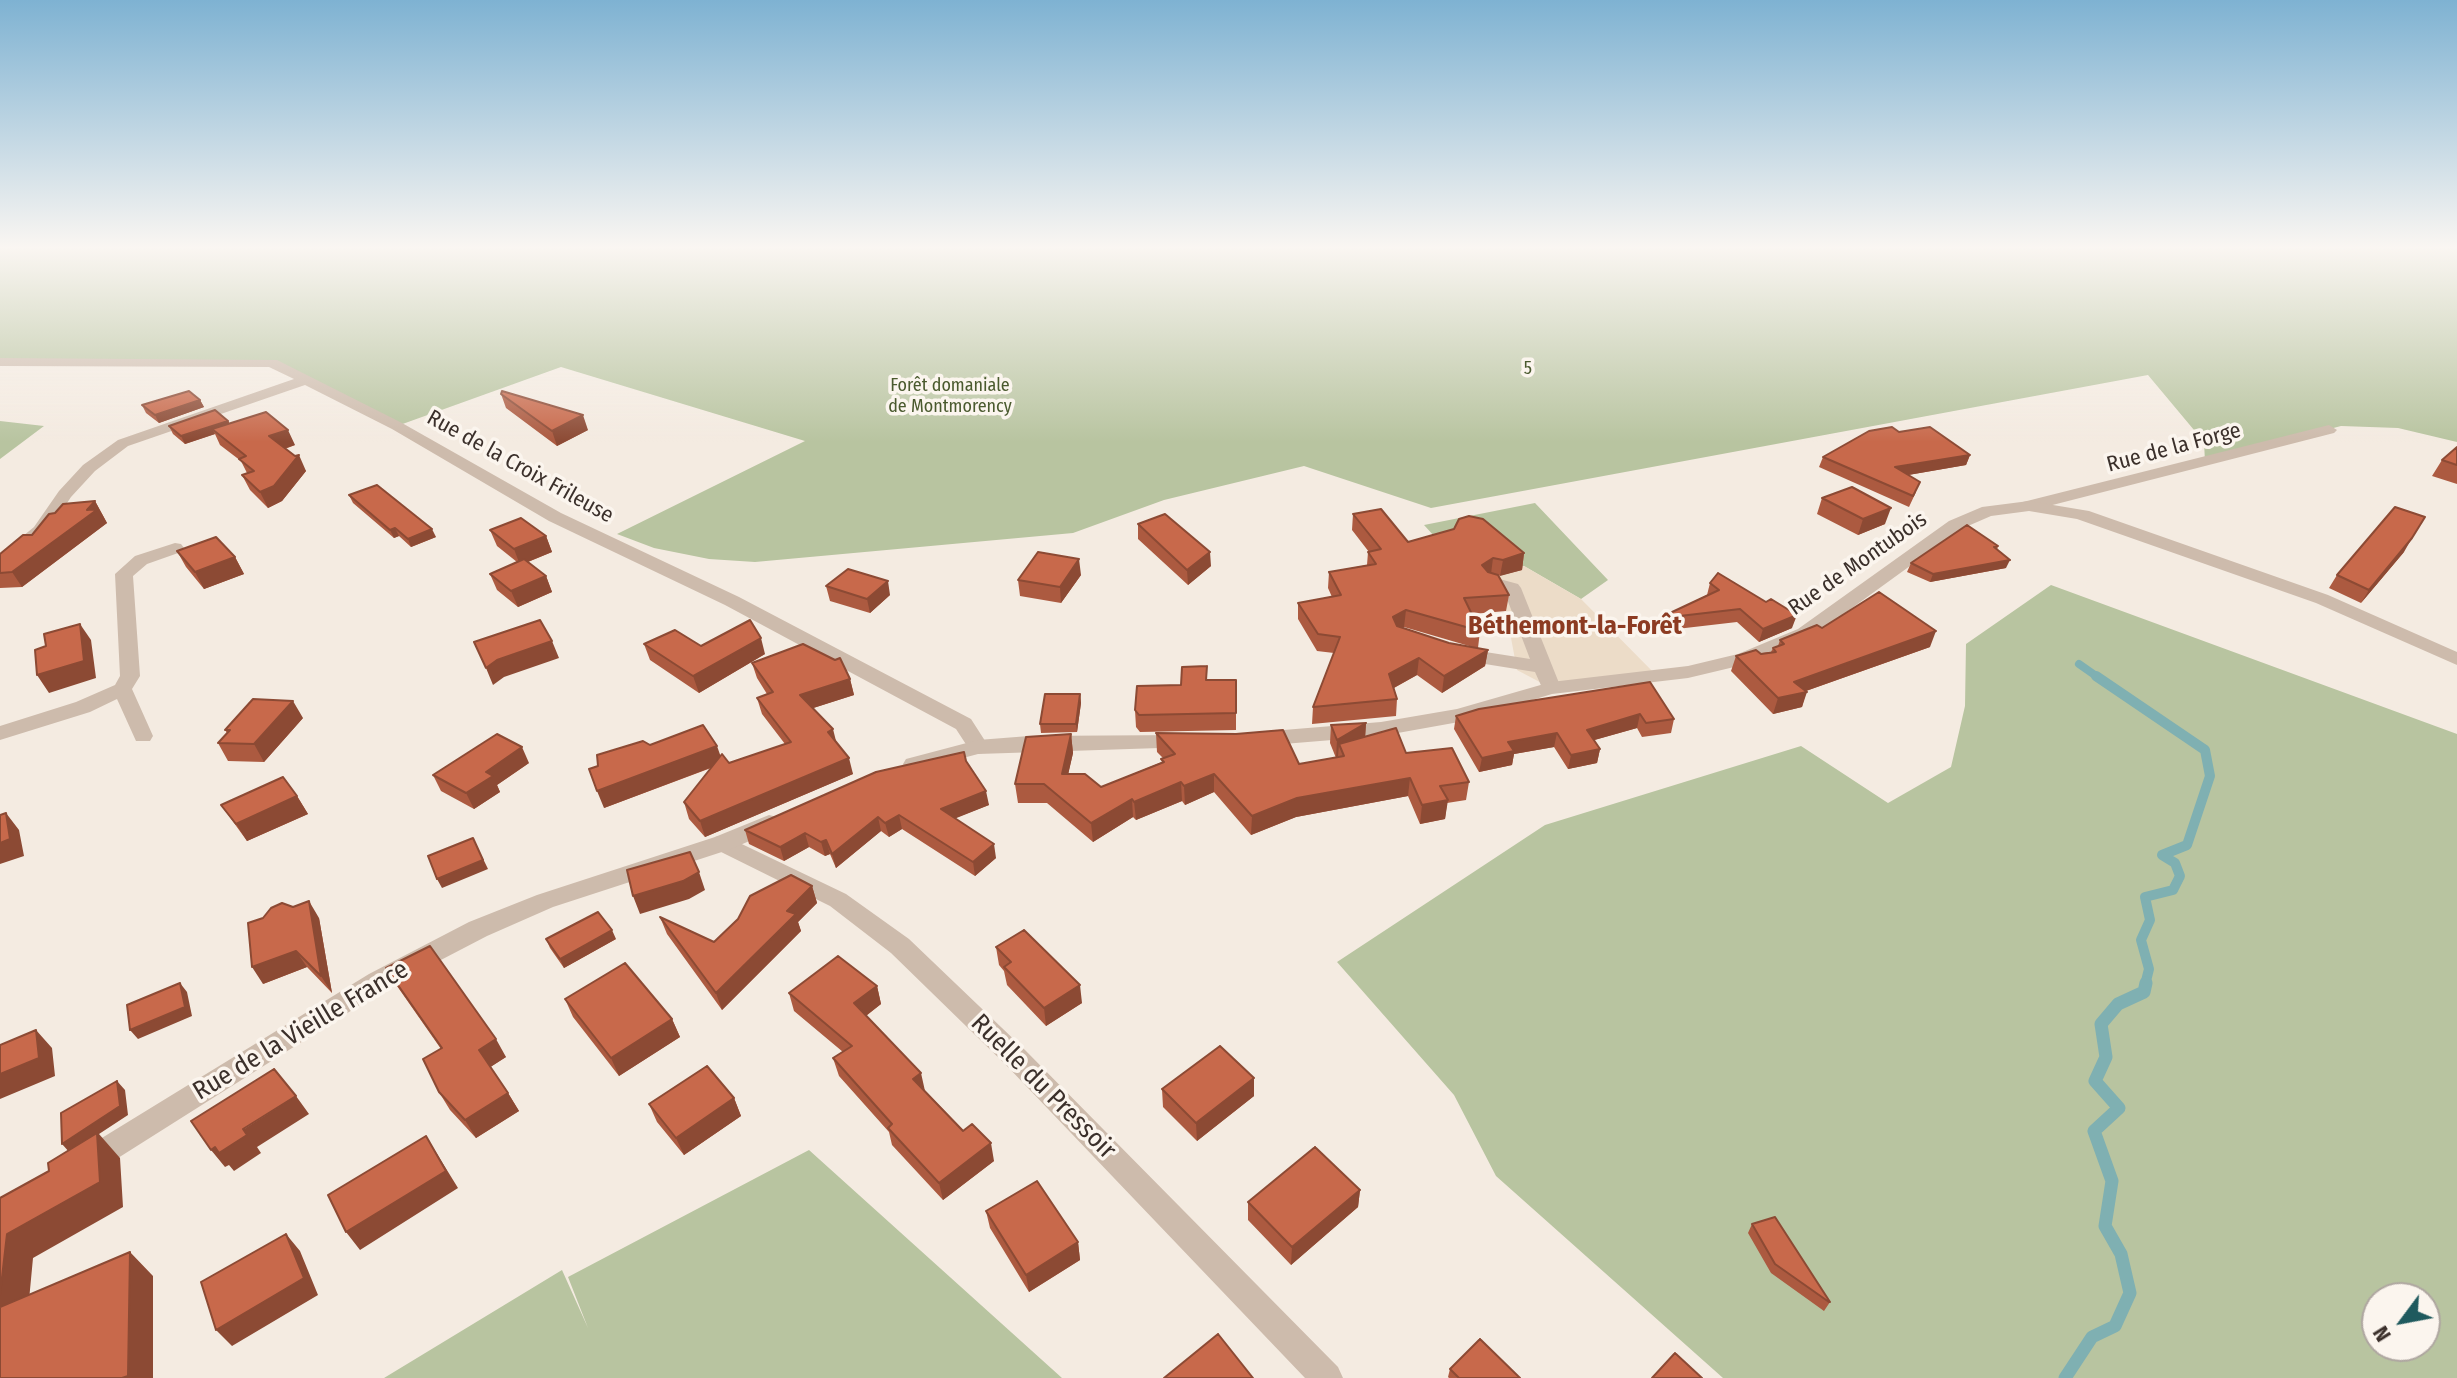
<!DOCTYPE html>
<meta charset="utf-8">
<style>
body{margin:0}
#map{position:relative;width:2457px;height:1378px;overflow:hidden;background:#f4ebe1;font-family:"Fira Sans Condensed",sans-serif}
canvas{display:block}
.north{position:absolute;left:2361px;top:1282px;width:80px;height:80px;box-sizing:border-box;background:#fbf5ee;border:2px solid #aea6a0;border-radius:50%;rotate:238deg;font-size:22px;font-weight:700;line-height:32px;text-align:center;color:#3b302b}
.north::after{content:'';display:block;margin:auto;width:28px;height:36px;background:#1f5a5e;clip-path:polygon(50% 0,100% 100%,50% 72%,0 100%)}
</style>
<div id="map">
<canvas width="2457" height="1378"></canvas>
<div class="north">N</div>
</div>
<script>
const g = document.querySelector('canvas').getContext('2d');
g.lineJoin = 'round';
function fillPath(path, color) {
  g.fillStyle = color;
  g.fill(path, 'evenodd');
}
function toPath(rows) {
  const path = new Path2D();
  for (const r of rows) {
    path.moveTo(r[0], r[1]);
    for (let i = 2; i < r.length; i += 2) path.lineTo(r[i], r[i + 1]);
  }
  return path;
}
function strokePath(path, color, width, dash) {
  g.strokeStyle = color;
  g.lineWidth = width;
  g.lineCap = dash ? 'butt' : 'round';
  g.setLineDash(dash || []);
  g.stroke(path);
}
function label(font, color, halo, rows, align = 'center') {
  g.font = font + ' "Fira Sans Condensed",sans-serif';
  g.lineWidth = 7;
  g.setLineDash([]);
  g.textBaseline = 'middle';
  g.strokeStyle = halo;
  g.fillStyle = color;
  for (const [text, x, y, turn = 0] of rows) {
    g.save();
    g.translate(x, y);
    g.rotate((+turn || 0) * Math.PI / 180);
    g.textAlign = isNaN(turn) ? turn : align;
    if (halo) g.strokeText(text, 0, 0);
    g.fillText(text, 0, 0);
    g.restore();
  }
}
fillPath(toPath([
 [0,249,2457,249,2457,442,2398,428,2341,426,2205,462,2204,442,2148,375,1431,508,1304,466,1164,500,1073,533,755,562,709,559,654,548,617,534,805,441,561,367,397,426,272,363,0,362],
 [0,421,44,426,0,459],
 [1535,503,1608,580,1581,599,1524,566,1517,567,1508,540,1499,532,1445,548,1424,525],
 [2051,585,2457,734,2457,1378,1723,1378,1496,1176,1454,1095,1337,962,1545,825,1801,746,1888,803,1951,767,1965,706,1966,644],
 [2377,1298,2425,1298,2425,1346,2377,1346],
 [809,1150,1062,1378,384,1378,562,1270,588,1328,568,1277]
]), '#b8c4a0');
fillPath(toPath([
 [1524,566,1581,599,1657,676,1551,688,1517,670,1506,611,1494,576]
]), '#ecdcc8');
strokePath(toPath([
 [2079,664,2099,678]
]), '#7fb0b2', 8);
strokePath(toPath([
 [2096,676,2205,750,2210,776,2187,845,2162,855,2175,863,2180,876,2173,890,2145,897,2150,920,2141,940,2149,969,2145,985]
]), '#7fb0b2', 10);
strokePath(toPath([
 [2065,1378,2092,1337,2115,1326,2130,1293,2121,1254,2105,1226,2112,1181,2094,1131,2119,1108,2095,1081,2106,1057,2101,1024,2118,1004,2144,992,2146,983]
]), '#7fb0b2', 13);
fillPath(toPath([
 [0,358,277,360,402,423,561,513,739,597,971,719,989,747,985,752,978,754,971,752,956,729,725,605,549,521,392,429,305,385,128,446,95,471,71,497,46,535,6,568,0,569,0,555,34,527,59,491,83,465,118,440,294,379,269,367,0,366,0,358],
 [2329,425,2337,430,2334,433,2029,511,2021,506,2023,502,2329,425],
 [175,543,181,544,184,548,181,552,147,564,133,576,140,676,132,689,153,736,150,741,136,741,117,699,90,712,0,740,0,726,76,702,115,685,120,676,115,574,135,556,175,543],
 [1492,577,1518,584,1521,588,1561,688,1558,692,1544,692,1535,672,1460,660,1450,654,1460,648,1530,659,1504,591,1486,586,1483,582,1492,577],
 [723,835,846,894,909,939,1025,1050,1338,1367,1343,1378,1305,1378,1007,1066,891,953,830,906,715,849,712,843,715,837,723,835]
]), '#cdbbac');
fillPath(toPath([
 [2029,501,2089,511,2328,595,2457,652,2457,665,2316,603,2077,519,2029,511,1991,516,1961,529,1812,637,1751,663,1688,678,1552,694,1459,722,1381,736,1259,746,1249,739,1259,732,1381,722,1457,709,1551,682,1688,666,1738,654,1798,629,1949,521,1982,507,2029,501],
 [1183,735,1193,742,1190,747,978,754,914,771,906,769,903,764,906,759,978,740,1029,736,1183,735],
 [769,815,777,817,780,823,777,829,731,849,553,907,487,936,387,988,99,1170,89,1174,79,1170,75,1161,79,1152,369,974,469,922,537,895,715,837,769,815]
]), '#cdbbac');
fillPath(toPath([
 [501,394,588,430,557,446,506,408],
 [200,400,204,407,159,423,146,413,142,405],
 [228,421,230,424,295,445,285,449,306,471,282,501,268,508,250,490,242,475,247,473,241,461,220,445,215,434,185,444,173,434,169,426],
 [1899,432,1970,455,1966,465,1908,475,1916,492,1909,507,1819,467,1823,457],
 [2457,447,2457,484,2432,476,2442,460],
 [349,495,436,537,411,547,399,536,394,538,353,503],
 [1822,498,1885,524,1858,535,1817,514],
 [95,501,107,523,22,587,0,588,0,554,32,535,55,513],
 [1353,514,1408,542,1524,553,1522,570,1498,576,1509,595,1506,611,1472,614,1480,631,1478,648,1488,650,1485,666,1442,693,1417,675,1394,688,1397,699,1396,716,1312,724,1313,707,1334,653,1317,651,1298,619,1298,603,1332,597,1328,588,1329,572,1367,565,1368,552,1369,552,1352,530],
 [1404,627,1476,648,1449,643,1402,628],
 [1138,524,1211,566,1188,585,1138,539],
 [490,530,546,536,552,552,528,562,546,576,552,592,518,607,497,590,490,574,517,562,497,546],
 [1998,546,1997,550,2006,568,1930,582,1907,572,1911,563],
 [177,551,235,557,244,574,204,589,186,567],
 [2404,552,2361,603,2329,588,2337,575],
 [1081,575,1061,603,1020,596,1018,580],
 [1710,583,1792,628,1759,642,1737,622,1668,630,1667,626,1670,613,1707,595],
 [826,586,890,595,870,613,830,601],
 [1822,628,1930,647,1806,691,1802,707,1773,714,1731,671,1736,656,1771,652,1773,648,1778,646,1780,640],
 [644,644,701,646,765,654,699,693,650,660],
 [752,663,850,679,854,695,813,708,837,743,853,774,705,837,689,819,684,802,711,768,604,808,650,745,720,756,729,763,785,744,762,714,757,698,767,694,757,678],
 [1207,666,1207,680,1236,680,1236,730,1140,732,1136,727,1135,710,1181,685],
 [1650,682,1674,719,1671,733,1642,737,1637,728,1594,740,1600,749,1597,763,1568,769,1554,747,1514,754,1512,765,1479,772,1454,729,1456,716],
 [1080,694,1081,703,1077,732,1041,733,1040,724],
 [303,718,264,762,228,761,218,743,227,733,225,730],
 [1366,723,1365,736,1406,753,1469,782,1466,800,1447,803,1445,819,1420,824,1408,796,1296,817,1251,835,1214,792,1185,805,1182,801,1136,820,1133,817,1093,842,1047,803,1018,803,1015,784,1071,734,1073,753,1068,774,1101,787,1162,762,1161,759,1163,758,1157,752,1156,733,1299,764,1336,758,1330,743,1331,725],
 [966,761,989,805,955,818,996,858,975,876,902,829,889,837,881,831,836,868,830,854,825,856,809,847,784,861,749,844,745,830],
 [529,763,497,785,500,792,474,809,441,791,433,775],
 [297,796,308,814,247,841,221,805],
 [812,886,817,903,798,922,801,931,722,1010,667,934,660,917,714,942],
 [319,918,332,993,307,967,263,984],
 [546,939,616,939,564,968,550,948],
 [996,947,1082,1003,1046,1026,1007,985,1004,971,999,965],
 [386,968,506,1057,490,1067,508,1093,519,1111,476,1138,450,1110,439,1092,441,1049,397,986],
 [877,986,881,1004,866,1016,925,1091,994,1161,943,1200,892,1145,889,1132,839,1076,833,1058,843,1052,794,1011,789,993],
 [565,999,672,1019,680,1037,619,1076,573,1017],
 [1162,1089,1254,1096,1197,1141,1163,1107],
 [734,1098,741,1116,684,1155,657,1122,649,1104],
 [1360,1190,1358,1207,1291,1265,1248,1220,1248,1202],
 [986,1211,1078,1242,1080,1260,1029,1292,990,1228],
 [1752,1224,1830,1302,1824,1311,1771,1273,1748,1233],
 [1450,1369,1520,1378,1449,1378,1448,1377]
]), '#ac5a40');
fillPath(toPath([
 [200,400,204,407,159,423,155,415],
 [583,415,588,430,557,446,552,431],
 [228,421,232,428,212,429,215,434,185,444,181,436],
 [288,430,295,445,277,451,269,436],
 [299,455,306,471,282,501,268,508,260,492],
 [1970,455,1966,465,1891,478,1895,467],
 [95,501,107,523,22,587,12,572,87,510],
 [1891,508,1885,524,1858,535,1863,519],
 [395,528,399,536,394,538,390,530],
 [432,529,436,537,411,547,408,539],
 [546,536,552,552,520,565,514,549],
 [2412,538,2404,552,2361,603,2369,590],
 [1210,552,1211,566,1188,585,1187,570],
 [1524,553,1522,570,1500,576,1503,560],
 [235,557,244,574,204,589,195,572],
 [1493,558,1491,574,1480,581,1482,565],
 [1079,559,1081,575,1061,603,1060,587],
 [2010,560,2006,568,1930,582,1933,574],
 [546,576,552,592,518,607,511,591],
 [888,581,890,595,870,613,867,599],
 [1406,610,1404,627,1391,633,1393,617],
 [1797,615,1792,628,1759,642,1763,629],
 [80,624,91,640,96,678,49,693,37,675],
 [1936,631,1930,647,1800,693,1807,692,1802,707,1773,714,1778,698,1794,682],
 [761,638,765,654,699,693,693,676],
 [552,641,559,658,504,677,493,685,486,668,497,660],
 [1488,650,1485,666,1442,693,1444,676],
 [1419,658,1417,675,1388,691,1389,674],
 [850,679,854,695,804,711,800,695],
 [1080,694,1081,703,1077,732,1076,724],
 [293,701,303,718,264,762,254,744],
 [1640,714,1637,728,1584,743,1587,730],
 [1366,723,1365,740,1339,744,1338,756,1336,758,1337,740],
 [833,729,837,745,828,732],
 [1557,733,1554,747,1514,754,1512,765,1479,772,1482,758,1508,742],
 [1071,734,1073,753,1064,793,1062,774],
 [717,746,723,763,604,808,597,791],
 [522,747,529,763,497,785,500,792,474,809,466,793,486,772],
 [1600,749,1597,763,1568,769,1571,755],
 [849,758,853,774,705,837,700,821],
 [1214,774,1214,792,1185,805,1184,786],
 [1410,778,1408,796,1296,817,1251,835,1252,816,1297,798],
 [1181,782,1182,801,1136,820,1134,802],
 [986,791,989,805,944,823,941,809],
 [297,796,308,814,247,841,236,824],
 [1132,799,1133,817,1093,842,1091,823],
 [1448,800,1445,819,1420,824,1422,805],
 [6,813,19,830,24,856,0,864,0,843],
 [899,815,902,829,889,837,885,823],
 [878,817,881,831,836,868,832,854],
 [805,833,809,847,784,861,780,847],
 [473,838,488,869,442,888,437,879],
 [826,840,830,854,825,856,821,842],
 [994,844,996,858,975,876,973,862],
 [699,872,705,890,689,899,640,914,633,896],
 [812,886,817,903,798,922,801,931,722,1010,716,993,787,911],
 [309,901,319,918,332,993,321,976],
 [612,930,616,939,564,968,560,959],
 [296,951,307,967,263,984,252,967],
 [180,983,187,992,192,1016,138,1039,130,1030],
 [1080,985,1082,1003,1046,1026,1044,1008],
 [877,986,881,1004,859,1021,854,1003],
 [672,1019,680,1037,619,1076,611,1058],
 [36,1030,52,1048,55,1076,0,1099,0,1074],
 [496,1039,506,1057,489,1068,479,1050],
 [921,1073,925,1091,913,1079],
 [1254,1078,1254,1096,1197,1141,1196,1123],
 [117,1081,125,1090,128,1115,99,1134,120,1158,123,1207,33,1258,26,1332,0,1309,0,1295,7,1234,70,1153,62,1144],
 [508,1093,519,1111,476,1138,465,1120],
 [296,1096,309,1114,257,1147,261,1153,234,1171,229,1165,225,1167,211,1150],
 [734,1098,741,1116,684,1155,676,1138],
 [426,1136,458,1188,360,1250,346,1232],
 [991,1143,994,1161,943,1200,939,1183],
 [1360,1190,1358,1207,1291,1265,1292,1247],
 [286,1234,300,1251,318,1295,232,1346,216,1330],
 [1078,1242,1080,1260,1029,1292,1026,1275],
 [130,1252,153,1276,153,1378,122,1378]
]), '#8c4a34');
const building = toPath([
 [189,391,200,400,155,415,142,405,189,391],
 [502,391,583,415,552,431,501,394,502,391],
 [215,410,228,421,181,436,169,426,215,410],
 [266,412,288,430,269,436,295,456,299,455,274,486,260,492,242,475,254,471,239,459,246,456,212,429,266,412],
 [1892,427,1899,432,1930,427,1970,455,1895,467,1920,482,1913,496,1823,457,1869,431,1892,427],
 [2457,447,2457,465,2442,460,2457,447],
 [377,485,432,529,408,539,395,528,390,530,349,495,377,485],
 [1852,487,1891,508,1863,519,1822,498,1852,487],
 [95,501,87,510,98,509,12,572,0,573,0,554,23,535,32,535,49,514,55,513,63,504,95,501],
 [2395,507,2425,517,2412,538,2369,590,2337,575,2395,507],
 [1381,509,1408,542,1454,529,1459,519,1469,516,1483,519,1524,553,1503,560,1493,558,1482,565,1488,572,1498,575,1509,595,1464,598,1480,631,1406,610,1393,617,1397,626,1449,643,1488,650,1444,676,1419,658,1389,674,1397,699,1313,707,1340,637,1318,634,1298,603,1341,595,1329,572,1376,564,1368,552,1381,549,1353,514,1381,509],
 [1165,514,1210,552,1187,570,1138,524,1165,514],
 [521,518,546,536,514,549,490,530,521,518],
 [1967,525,1998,546,1994,547,2010,560,1933,574,1911,563,1967,525],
 [216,537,235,557,195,572,177,551,216,537],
 [1038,552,1079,559,1060,587,1018,580,1038,552],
 [524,559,546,576,511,591,490,574,524,559],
 [848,569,888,581,867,599,826,586,848,569],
 [1718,573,1766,602,1771,599,1797,615,1763,629,1740,609,1671,617,1670,613,1719,590,1710,583,1718,573],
 [1879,592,1936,631,1794,682,1807,692,1778,698,1736,656,1756,650,1761,654,1776,652,1773,648,1784,644,1780,640,1817,625,1822,628,1879,592],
 [540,620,552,641,497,660,486,668,474,642,540,620],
 [750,620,761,638,693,676,644,644,675,630,701,646,750,620],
 [80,624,84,661,37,675,35,650,46,646,44,634,80,624],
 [803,644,835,660,840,658,850,679,800,695,833,729,828,732,849,758,700,821,684,802,722,754,729,763,791,742,757,698,773,692,752,663,803,644],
 [1207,666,1206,680,1236,680,1236,713,1139,715,1135,710,1137,686,1181,685,1182,667,1207,666],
 [1650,682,1674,719,1646,723,1640,714,1587,730,1600,749,1571,755,1557,733,1508,742,1514,751,1482,758,1456,716,1479,709,1650,682],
 [1045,694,1080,694,1076,724,1040,724,1045,694],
 [253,699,293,701,254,744,218,743,230,730,225,730,253,699],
 [1366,723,1337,740,1331,725,1366,723],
 [703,725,717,746,597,791,589,769,598,766,597,755,643,741,650,745,703,725],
 [1396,728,1406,753,1452,748,1469,782,1440,786,1448,800,1422,805,1410,778,1297,798,1252,816,1214,774,1184,786,1181,782,1134,802,1132,799,1091,823,1044,784,1015,784,1026,737,1071,734,1062,774,1085,774,1101,787,1164,762,1161,759,1175,754,1156,733,1236,734,1283,730,1299,764,1344,756,1339,744,1396,728],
 [497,734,522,747,486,772,493,776,466,793,433,775,497,734],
 [964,752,966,761,986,791,941,809,994,844,973,862,899,815,885,823,878,817,832,854,826,840,821,842,805,833,780,847,745,830,876,772,964,752],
 [283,777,297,796,236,824,221,805,283,777],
 [6,813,10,839,0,843,0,815,6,813],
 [473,838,483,860,437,879,428,856,473,838],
 [690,852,699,872,683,881,633,896,627,870,690,852],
 [791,875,812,886,787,911,796,914,716,993,660,917,714,942,738,919,750,896,791,875],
 [309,901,321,976,296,951,252,967,248,923,263,918,271,908,282,903,293,907,309,901],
 [598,912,612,930,560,959,546,939,598,912],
 [1024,930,1080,985,1044,1008,1006,969,1004,967,1011,962,996,947,1024,930],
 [430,946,496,1039,479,1050,508,1093,465,1120,439,1092,423,1059,442,1048,386,968,430,946],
 [838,956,877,986,854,1003,921,1073,913,1079,963,1131,972,1124,991,1143,939,1183,888,1128,892,1124,833,1058,852,1046,789,993,838,956],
 [625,963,672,1019,611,1058,565,999,625,963],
 [180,983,185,1007,130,1030,127,1005,180,983],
 [36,1030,39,1058,0,1074,0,1045,36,1030],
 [1220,1046,1254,1078,1196,1123,1162,1089,1220,1046],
 [707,1066,734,1098,676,1138,649,1104,707,1066],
 [274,1069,296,1096,243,1129,247,1135,219,1153,215,1147,211,1150,191,1121,274,1069],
 [117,1081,120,1106,62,1144,61,1113,117,1081],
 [97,1133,100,1182,7,1234,0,1295,0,1198,49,1171,48,1163,97,1133],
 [426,1136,446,1171,346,1232,328,1195,426,1136],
 [1315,1147,1360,1190,1292,1247,1248,1202,1315,1147],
 [1037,1181,1078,1242,1026,1275,986,1211,1037,1181],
 [1775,1217,1830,1302,1829,1302,1775,1264,1752,1224,1775,1217],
 [286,1234,304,1278,216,1330,201,1282,286,1234],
 [130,1252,128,1376,122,1378,0,1378,0,1307,130,1252],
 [1218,1334,1253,1378,1164,1378,1218,1334],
 [1480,1339,1520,1378,1459,1378,1450,1369,1480,1339],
 [1675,1353,1702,1378,1652,1378,1675,1353]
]);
fillPath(building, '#c8694b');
strokePath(building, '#8c4a34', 2);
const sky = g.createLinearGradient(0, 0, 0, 442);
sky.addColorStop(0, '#7eb2d2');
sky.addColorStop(0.56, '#faf6f2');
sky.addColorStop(1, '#faf6f200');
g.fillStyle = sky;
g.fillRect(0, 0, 2457, 442);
label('18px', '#4a5a2e', '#fbf5ee', [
 ["5",1528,369],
 ["Forêt domaniale",950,386],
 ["de Montmorency",950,407]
]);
label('22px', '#3b302b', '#fbf5ee', [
 ["Rue de la Forge",2174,448,-15],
 ["Rue de la Croix Frileuse",520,467,29],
 ["Rue de Montubois",1858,564,-35]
]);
label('bold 26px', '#8c3b22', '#fbf5ee', [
 ["Béthemont-la-Forêt",1575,627]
]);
label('26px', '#3b302b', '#fbf5ee', [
 ["Rue de la Vieille France",301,1031,-31],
 ["Ruelle du Pressoir",1043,1087,45]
]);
</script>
